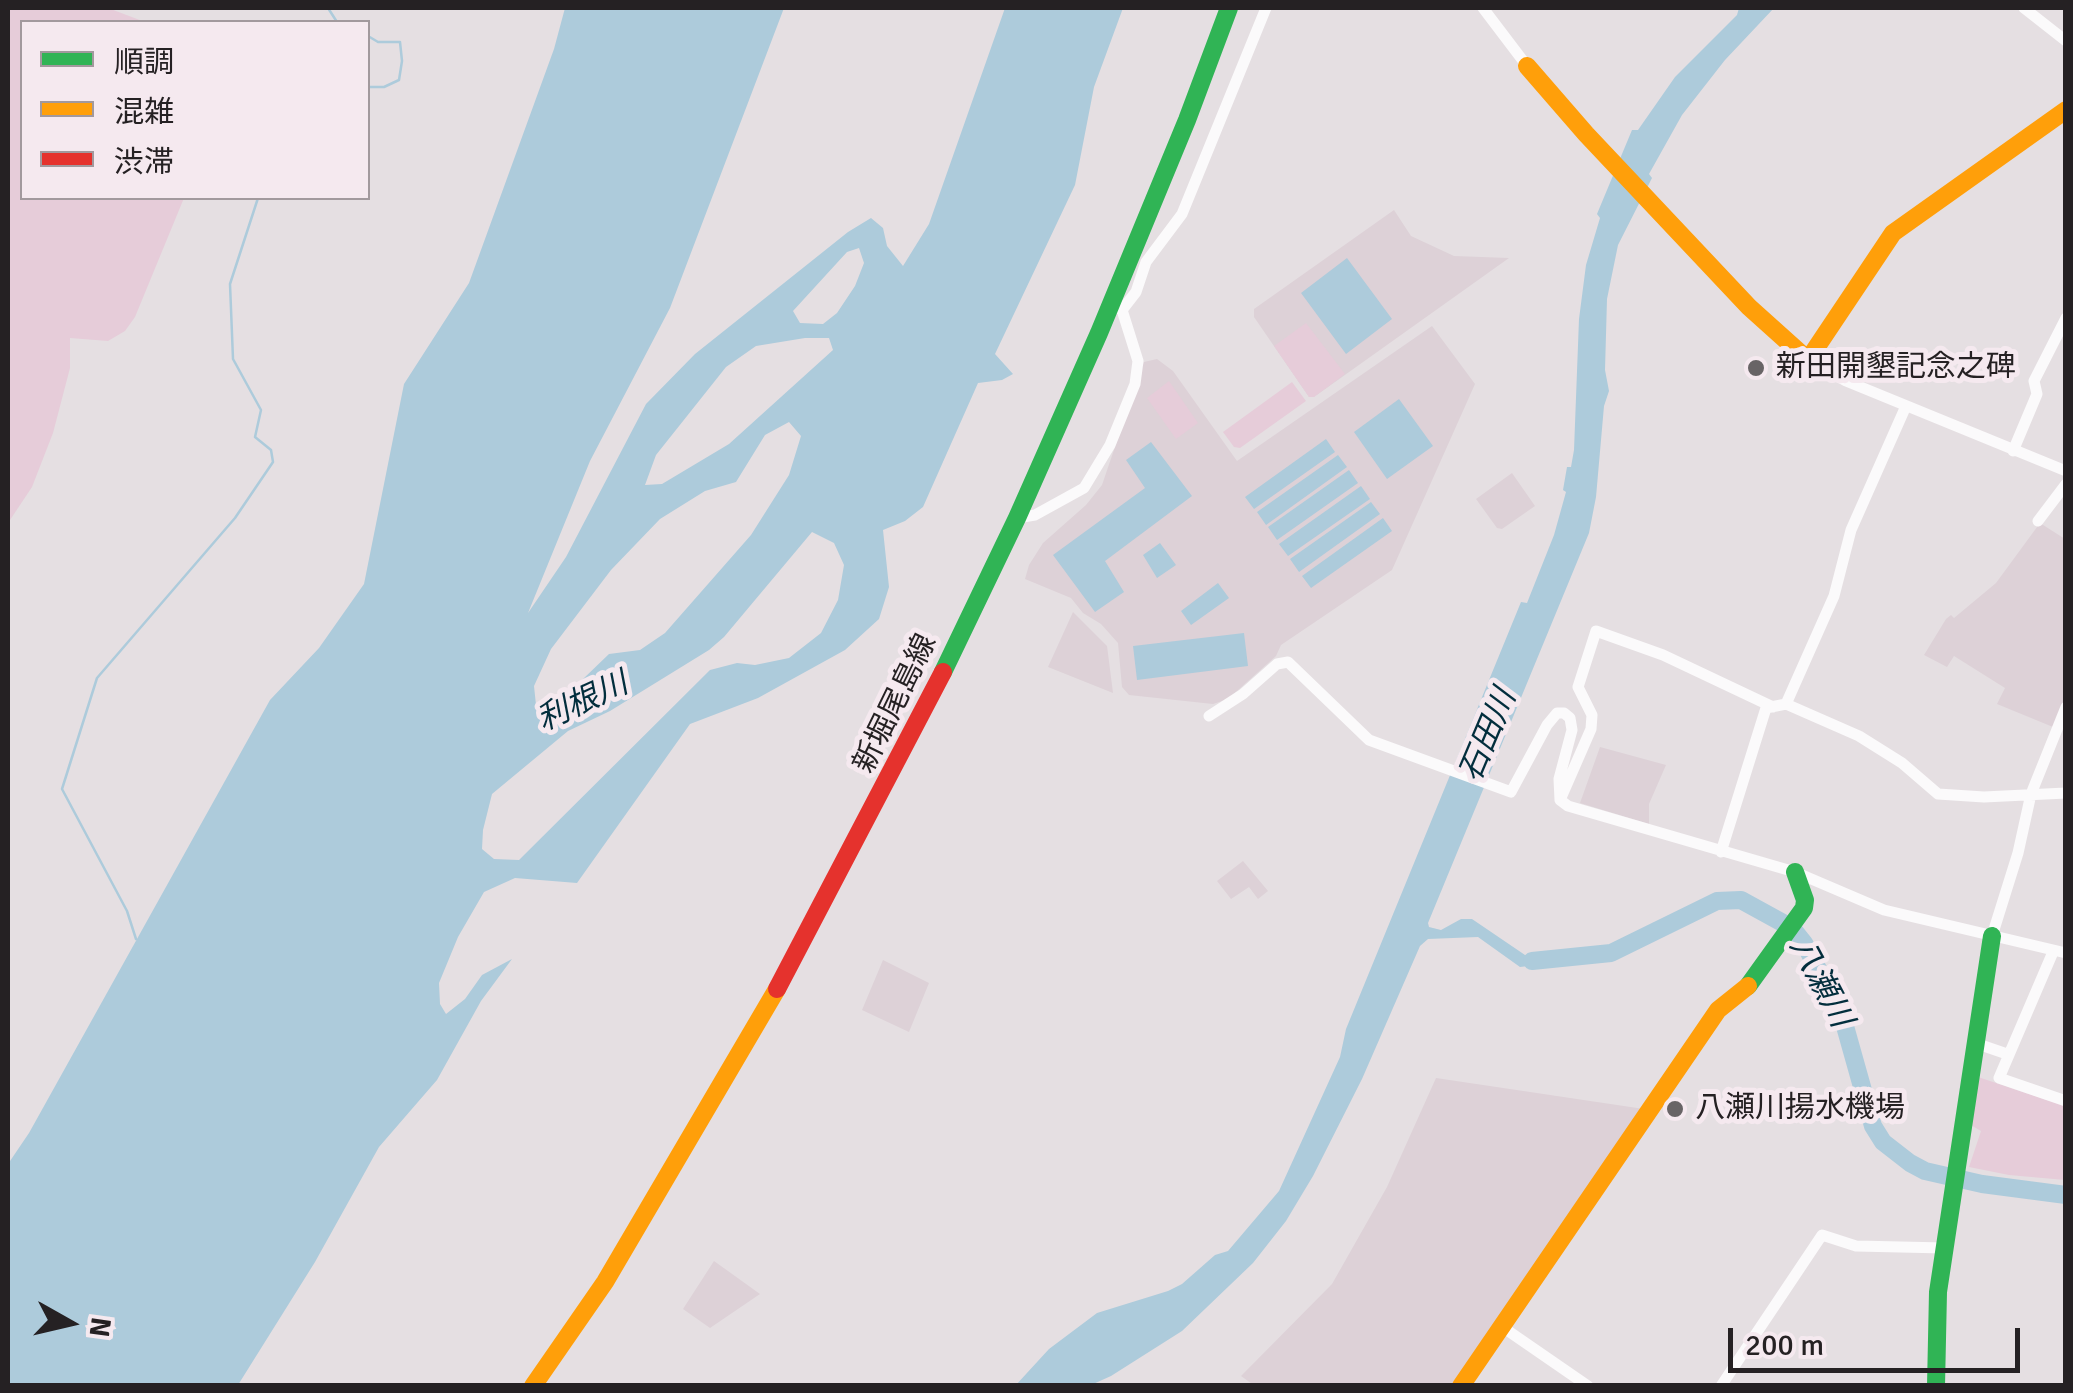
<!DOCTYPE html>
<meta charset="utf-8">
<style>
body{margin:0}
#map{position:relative;width:2073px;height:1393px;overflow:hidden;background:#e5dfe2;font-family:Signika,"Noto Sans JP",sans-serif}
canvas{display:block}
.frame{position:absolute;inset:0;border:10px solid #252123;pointer-events:none}
.legend{position:absolute;left:20px;top:20px;width:350px;height:180px;box-sizing:border-box;background:#f5e9ef;border:2px solid #a2999d;margin:0;padding:12px 18px;list-style:none;font-size:30px;color:#252123}
.legend li{display:flex;align-items:center;gap:20px;height:50px}
.legend b{width:50px;border:2px solid #a2999d}
.north{position:absolute;left:20px;top:1273px;width:100px;height:100px;-webkit-text-stroke:8px #f5e9ef;paint-order:stroke;rotate:98deg;font-size:28px;font-weight:700;line-height:40px;text-align:center;color:#252123}
.north::after{content:'';display:block;margin:auto;width:35px;height:45px;background:#252123;clip-path:polygon(50% 0,100% 100%,50% 72%,0 100%)}
.scale{position:absolute;left:1728px;top:1328px;width:292px;height:45px;box-sizing:border-box;border:5px solid #252123;border-top:0;padding-left:12px;font-size:30px;line-height:35px;white-space:nowrap;color:#252123;-webkit-text-stroke:8px #f5e9ef;paint-order:stroke}
</style>
<div id="map">
<canvas width="2073" height="1393"></canvas>
<div class="frame"></div>
<ul class="legend">
<li><b style="height:12px;background:#30b455"></b>順調</li>
<li><b style="height:12px;background:#ff9f0a"></b>混雑</li>
<li><b style="height:12px;background:#e5322d"></b>渋滞</li>
</ul>
<div class="north">N</div>
<div class="scale">200 m</div>
</div>
<script>
const g = document.querySelector('canvas').getContext('2d');
g.lineJoin = 'round';
function fillPath(path, color) {
  g.fillStyle = color;
  g.fill(path, 'evenodd');
}
function toPath(rows) {
  const path = new Path2D();
  for (const r of rows) {
    path.moveTo(r[0], r[1]);
    for (let i = 2; i < r.length; i += 2) path.lineTo(r[i], r[i + 1]);
  }
  return path;
}
function strokePath(path, color, width, dash) {
  g.strokeStyle = color;
  g.lineWidth = width;
  g.lineCap = dash ? 'butt' : 'round';
  g.setLineDash(dash || []);
  g.stroke(path);
}
function label(font, color, halo, rows, align = 'center') {
  g.font = font + ' Signika,"Noto Sans JP",sans-serif';
  g.lineWidth = 10;
  g.setLineDash([]);
  g.textBaseline = 'middle';
  g.strokeStyle = halo;
  g.fillStyle = color;
  for (const [text, x, y, turn = 0] of rows) {
    g.save();
    g.translate(x, y);
    g.rotate((+turn || 0) * Math.PI / 180);
    g.textAlign = isNaN(turn) ? turn : align;
    if (halo) g.strokeText(text, 0, 0);
    g.fillText(text, 0, 0);
    g.restore();
  }
}
fillPath(toPath([
 [1394,210,1411,236,1454,256,1509,258,1314,397,1309,397,1254,317,1254,309],
 [1432,326,1475,384,1392,570,1281,645,1276,656,1228,699,1213,704,1129,695,1122,687,1118,643,1101,624,1083,613,1071,598,1025,579,1029,565,1043,543,1086,505,1102,485,1144,362,1157,359,1173,371,1237,461],
 [1512,473,1535,506,1502,529,1497,528,1476,499],
 [2040,523,2065,539,2065,697,2053,727,1997,704,2005,688,1954,656,1947,667,1924,655,1946,619,1951,615,1954,618,1996,583],
 [1073,612,1107,646,1113,693,1048,667],
 [1600,747,1666,765,1649,804,1649,824,1580,803],
 [1243,861,1268,891,1258,899,1249,887,1231,899,1217,881],
 [883,960,929,983,909,1032,862,1010],
 [1436,1078,1644,1109,1455,1385,1255,1386,1241,1376,1332,1284,1387,1187],
 [714,1261,760,1294,710,1328,683,1309]
]), '#ddd1d7');
fillPath(toPath([
 [8,8,108,8,145,22,22,22,22,198,184,198,135,317,125,331,108,341,70,338,70,368,53,433,32,487,8,523],
 [1306,323,1345,374,1314,397,1309,397,1274,346],
 [1169,381,1198,423,1176,439,1147,398],
 [1292,382,1306,401,1240,448,1234,447,1223,432],
 [1975,1076,2065,1106,2065,1180,2009,1175,1969,1167,1981,1131,1969,1124]
]), '#e6ccd9');
fillPath(toPath([
 [565,8,784,8,670,308,590,461,528,613,566,557,646,404,695,354,848,232,871,218,883,228,887,246,903,266,929,224,1005,8,1123,8,1094,87,1075,185,995,354,1013,374,1002,380,978,383,923,507,905,521,883,530,889,587,879,619,845,650,758,698,690,724,577,883,515,878,484,892,458,937,439,983,440,1004,446,1014,465,999,482,975,512,959,481,1001,437,1080,379,1147,315,1262,238,1385,8,1385,8,1164,29,1133,270,700,319,648,364,584,404,384,469,283,554,49],
 [859,248,864,263,855,286,837,313,823,324,800,323,793,311,847,252],
 [805,338,829,338,833,350,729,444,662,484,645,485,656,455,726,367,756,346],
 [789,422,801,436,789,475,751,535,665,633,640,650,609,654,557,704,536,705,534,686,551,649,611,570,660,519,705,491,736,482,765,435],
 [812,532,834,543,844,565,838,600,821,633,789,658,755,665,737,663,710,670,519,860,494,859,482,849,483,830,492,794,568,731,610,711,709,650,724,637],
 [1739,8,1774,8,1725,60,1682,115,1649,174,1652,178,1618,245,1607,299,1605,370,1609,391,1604,406,1596,497,1589,533,1428,923,1429,927,1441,930,1461,919,1472,919,1525,955,1541,955,1562,962,1520,967,1478,937,1428,939,1420,946,1362,1079,1313,1176,1286,1221,1253,1263,1182,1331,1111,1376,1091,1385,1015,1386,1049,1349,1097,1313,1168,1291,1182,1284,1215,1255,1228,1251,1279,1191,1340,1057,1346,1029,1521,602,1527,603,1554,535,1566,492,1563,490,1567,467,1571,467,1574,450,1579,319,1586,265,1600,218,1597,214,1632,130,1638,130,1675,77,1737,15],
 [1347,258,1392,319,1346,354,1301,293],
 [1399,399,1433,446,1387,479,1354,432],
 [1326,439,1335,452,1254,509,1245,497],
 [1151,442,1192,496,1105,561,1124,592,1095,612,1053,555,1145,488,1126,460],
 [1338,455,1347,467,1266,525,1257,512],
 [1349,470,1358,483,1277,540,1268,527],
 [1361,486,1370,499,1288,556,1279,544],
 [1371,502,1380,514,1299,572,1290,559],
 [1383,518,1392,531,1311,588,1302,576],
 [1160,543,1176,565,1157,578,1143,555],
 [1218,583,1229,598,1191,625,1181,611],
 [1244,633,1248,666,1137,680,1133,646]
]), '#adcbdb');
strokePath(toPath([
 [328,8,337,22],
 [368,36,378,42,400,42,402,61,399,80,384,87,368,87],
 [136,939,127,911,62,789,97,678,235,518,273,462,271,450,255,437,261,410,233,359,230,284,258,198]
]), '#adcbdb', 2.5);
strokePath(toPath([
 [1532,961,1611,953,1717,901,1741,900,1792,928,1804,943,1841,1012,1873,1126,1883,1142,1910,1163,1925,1171,1982,1184,2066,1195]
]), '#adcbdb', 18);
strokePath(toPath([
 [1483,8,1527,66],
 [2024,8,2066,41],
 [1122,310,1136,292,1146,262,1182,214,1266,8],
 [1808,360,1846,381,2066,471],
 [2013,451,2037,394,2034,381,2066,318],
 [1017,518,1035,515,1084,488,1110,445,1135,384,1138,361,1122,310,1115,307],
 [2038,521,2066,484],
 [1786,704,1834,596,1851,530,1906,406],
 [1209,716,1243,694,1277,664,1288,662,1369,740,1511,792,1547,725,1557,713,1564,713,1570,718,1572,730,1559,779,1560,800],
 [1560,800,1568,806,1795,872,1884,910,2066,953],
 [1560,800,1591,729,1592,715,1578,687,1596,631,1663,655,1773,707],
 [1721,852,1766,708,1786,704,1859,736,1902,763,1938,794,1984,797,2066,793],
 [1992,936,2018,853,2031,794,2066,707],
 [2053,952,1999,1078,2066,1101],
 [1975,1043,2007,1054],
 [1501,1326,1588,1386],
 [1721,1386,1822,1235,1856,1246,1945,1248]
]), '#fbfafb', 11);
strokePath(toPath([
 [943,672,1017,518,1099,333,1187,120,1229,8],
 [1748,986,1804,908,1805,900,1795,872],
 [1936,1386,1938,1292,1992,936]
]), '#30b455', 18);
strokePath(toPath([
 [1527,66,1586,134,1749,307,1808,360,1893,233,2066,110],
 [533,1386,605,1282,777,989],
 [1461,1386,1718,1010,1748,986]
]), '#ff9f0a', 18);
strokePath(toPath([
 [777,989,943,672]
]), '#e5322d', 18);
for (const [x, y, r, color] of [
 [1756,368,10,"#686466"],
 [1675,1109,10,"#686466"]
]) {
  const dot = new Path2D();
  dot.arc(x, y, r, 0, 2 * Math.PI);
  g.fillStyle = color;
  g.fill(dot);
  strokePath(dot, '#f5e9ef', 4);
}
label('30px', '#252123', '#f5e9ef', [
 ["新田開墾記念之碑",1776,368],
 ["八瀬川揚水機場",1695,1109]
], 'left');
label('30px', '#252123', '#f5e9ef', [
 ["新堀尾島線",896,704,-64]
]);
label('italic 32px', '#032e3d', '#f5e9ef', [
 ["利根川",583,703,-25],
 ["石田川",1489,736,-67],
 ["八瀬川",1820,983,62]
]);
</script>
